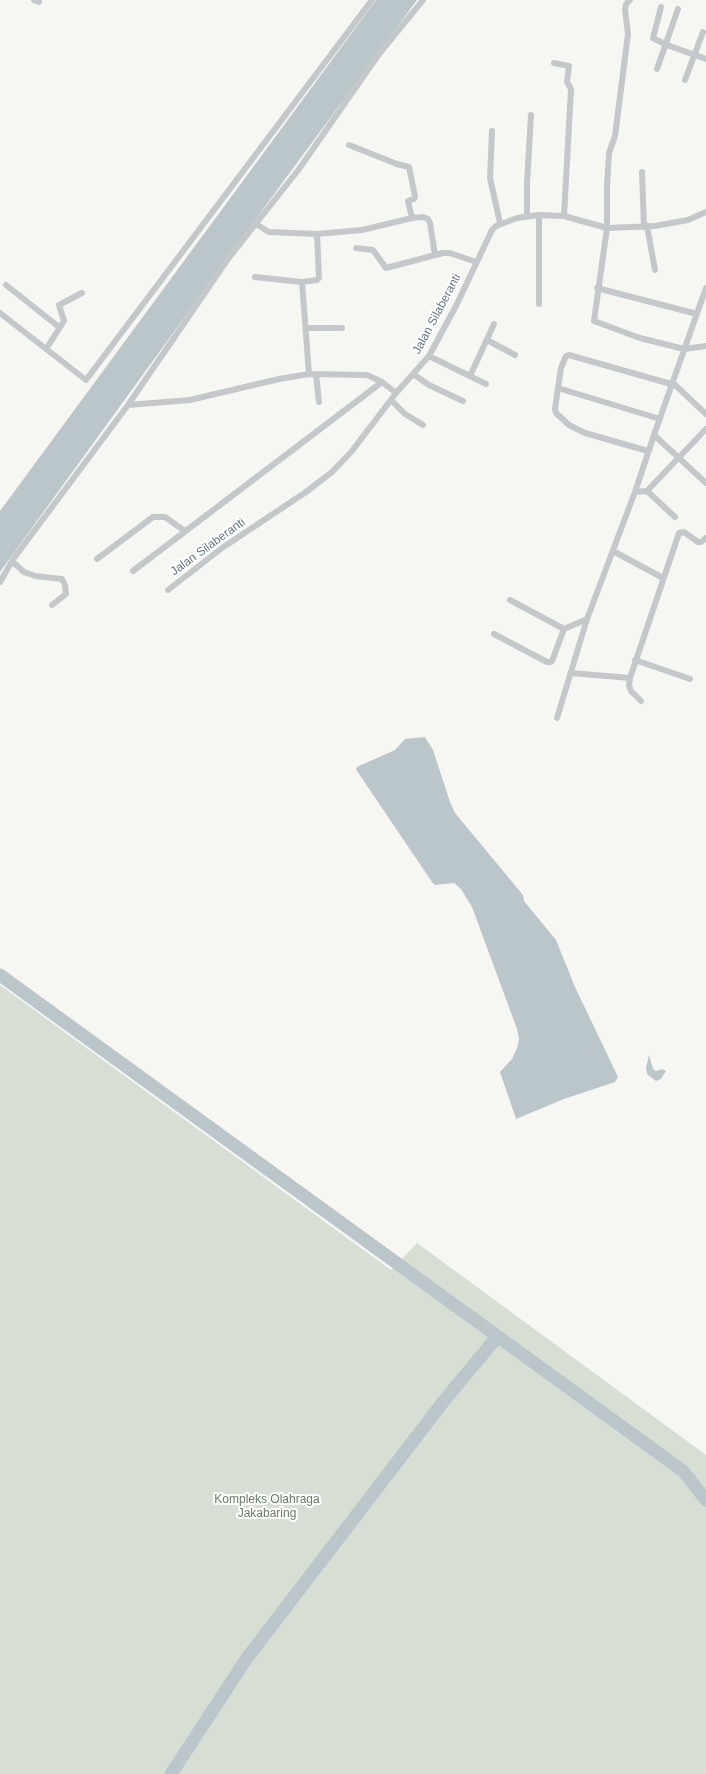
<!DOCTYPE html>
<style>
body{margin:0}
canvas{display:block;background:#f6f7f3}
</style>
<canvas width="706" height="1774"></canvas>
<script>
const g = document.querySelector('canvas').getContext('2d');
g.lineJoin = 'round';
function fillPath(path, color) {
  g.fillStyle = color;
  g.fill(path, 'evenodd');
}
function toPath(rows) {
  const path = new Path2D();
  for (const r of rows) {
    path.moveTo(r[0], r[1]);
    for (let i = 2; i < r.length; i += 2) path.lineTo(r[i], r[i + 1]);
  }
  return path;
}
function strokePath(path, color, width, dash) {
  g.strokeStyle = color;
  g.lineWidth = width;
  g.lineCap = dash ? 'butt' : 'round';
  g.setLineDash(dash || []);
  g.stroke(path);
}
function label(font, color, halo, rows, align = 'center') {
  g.font = font + ' Helvetica,sans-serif';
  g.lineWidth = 4;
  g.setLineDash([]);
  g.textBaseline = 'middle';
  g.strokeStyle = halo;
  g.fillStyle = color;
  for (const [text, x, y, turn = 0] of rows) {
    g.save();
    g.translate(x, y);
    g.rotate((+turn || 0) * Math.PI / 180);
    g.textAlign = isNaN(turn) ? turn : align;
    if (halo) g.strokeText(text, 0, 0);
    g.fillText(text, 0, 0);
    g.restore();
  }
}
fillPath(toPath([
 [0,985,391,1270,417,1243,706,1455,706,1774,0,1774]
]), '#d7ded4');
fillPath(toPath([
 [376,0,417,0,244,235,0,572,0,511],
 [425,737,433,750,450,802,455,813,523,895,524,901,556,940,575,987,618,1077,615,1082,564,1099,516,1119,500,1072,512,1059,517,1048,519,1039,517,1029,472,907,461,889,454,883,435,885,432,882,357,771,356,768,359,766,395,750,405,739],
 [649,1055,653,1069,656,1071,662,1069,666,1071,661,1079,656,1081,647,1074,646,1068]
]), '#bbc6cb');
strokePath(toPath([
 [0,975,683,1471,706,1500],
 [171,1774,247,1658,443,1402,497,1337]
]), '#bbc6cb', 13);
strokePath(toPath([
 [34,0,39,2],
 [630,0,626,4,625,10,628,34,615,136,609,153,607,187,607,228,594,321,640,338,684,349,706,346],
 [661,7,653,38,667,45,706,59],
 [554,63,569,66,567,82,571,89,564,216],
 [657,69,678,9],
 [685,80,703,32],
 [492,131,490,178,500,223],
 [349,145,397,164,409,167,415,196,414,199,408,201,412,218],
 [642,172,644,227],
 [527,217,527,184,531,115],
 [256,224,269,232,317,234,319,278,317,280,302,282,309,374],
 [647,226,655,270],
 [317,234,362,230,412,218,423,217,428,219,430,223,435,255],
 [356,248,373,250,386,268,443,253,450,253,476,262],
 [255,277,302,282],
 [6,285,59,327],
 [597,288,697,314],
 [706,288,654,435,706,483],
 [539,304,539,215],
 [0,313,86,380,372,0],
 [306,328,342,328],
 [487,340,515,355],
 [46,349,64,321,59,305,82,293],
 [429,356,486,384],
 [316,374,319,402],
 [413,374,429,385,463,401],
 [470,376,494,324],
 [672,382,706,414],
 [558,388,561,368,566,356,569,355,671,384],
 [391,400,405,414,423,425],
 [128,405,228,259,299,169,379,54,423,0],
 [648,451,585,433,569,425,556,413,555,409,558,388,660,419],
 [647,491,675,517],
 [635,492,647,491,706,429],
 [613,551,663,578],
 [97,559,153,517,165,517,185,531],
 [13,562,24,572,35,576,62,579,65,585,66,594,52,605],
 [133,571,382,382],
 [0,582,14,558,128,405,190,400,279,379,309,374,367,375,382,382,396,393],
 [168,590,222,548,306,492,332,472,352,451,396,393,429,356,456,306,492,230,496,226,517,218,539,215,564,216,607,228,655,226,688,220,706,212],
 [510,600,564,629],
 [494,634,547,662,550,662,552,661,564,629,587,619,635,492,654,435],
 [635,660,690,679],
 [571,673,630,678],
 [641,701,631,691,629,685,630,678,679,533,684,532,698,542,701,542,706,538],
 [557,718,587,619]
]), '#c4c8cb', 6);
label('12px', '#647585', '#fff', [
 ["Jalan Silaberanti",437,314,-62],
 ["Jalan Silaberanti",208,547,-36]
]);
label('12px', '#677c63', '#fff', [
 ["Kompleks Olahraga",267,1500],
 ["Jakabaring",267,1514]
]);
</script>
